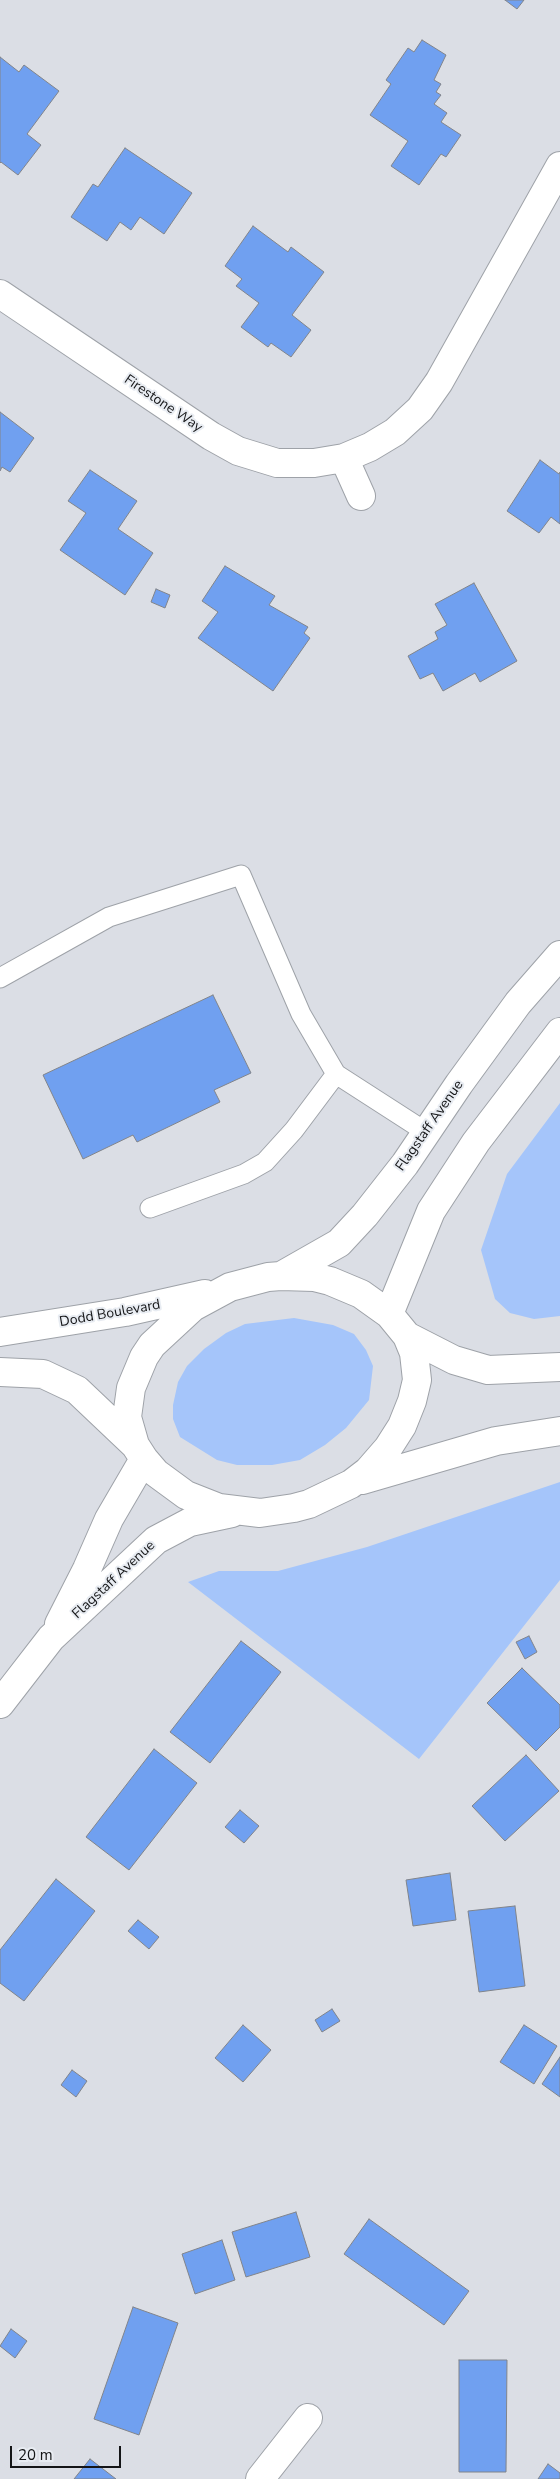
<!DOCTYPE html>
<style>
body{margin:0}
#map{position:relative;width:560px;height:2479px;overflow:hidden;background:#dbdee5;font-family:"Nunito Sans",sans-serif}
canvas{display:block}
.scale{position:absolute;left:10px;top:2446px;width:111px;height:22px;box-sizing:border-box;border:2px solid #141517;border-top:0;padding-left:6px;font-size:15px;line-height:18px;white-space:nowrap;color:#141517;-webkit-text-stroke:4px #e8ecf2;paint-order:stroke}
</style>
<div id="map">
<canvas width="560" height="2479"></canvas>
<div class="scale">20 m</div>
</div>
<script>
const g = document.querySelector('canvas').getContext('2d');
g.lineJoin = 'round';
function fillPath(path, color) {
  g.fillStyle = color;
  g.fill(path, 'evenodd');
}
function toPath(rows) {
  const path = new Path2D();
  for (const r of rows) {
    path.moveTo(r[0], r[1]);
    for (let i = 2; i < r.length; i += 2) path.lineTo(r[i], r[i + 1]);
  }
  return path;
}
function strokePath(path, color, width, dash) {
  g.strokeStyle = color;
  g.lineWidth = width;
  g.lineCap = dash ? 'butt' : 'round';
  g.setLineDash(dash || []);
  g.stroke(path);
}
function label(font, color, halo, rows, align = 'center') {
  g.font = font + ' "Nunito Sans",sans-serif';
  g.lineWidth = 4;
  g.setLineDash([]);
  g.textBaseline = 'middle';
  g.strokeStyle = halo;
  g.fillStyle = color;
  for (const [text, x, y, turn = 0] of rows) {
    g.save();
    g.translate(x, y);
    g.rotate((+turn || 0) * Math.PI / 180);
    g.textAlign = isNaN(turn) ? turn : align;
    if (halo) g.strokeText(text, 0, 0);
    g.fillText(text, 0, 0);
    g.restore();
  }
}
fillPath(toPath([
 [560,1103,560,1316,534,1319,510,1313,495,1299,481,1250,507,1174],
 [294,1318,333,1325,354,1334,366,1350,373,1366,369,1400,346,1428,325,1445,300,1460,272,1465,237,1465,217,1460,180,1437,173,1419,173,1405,178,1382,187,1366,204,1349,226,1333,245,1324],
 [560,1482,560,1580,419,1759,188,1582,219,1571,278,1571,367,1547]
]), '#a5c5fa');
const building = toPath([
 [505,0,524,0,517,9,505,0],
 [422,40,446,55,434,80,441,84,436,92,441,95,434,104,447,113,441,122,461,135,446,157,441,154,419,185,391,166,408,141,370,115,391,84,386,80,408,48,414,52,422,40],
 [0,57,19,72,24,65,59,91,27,134,41,145,18,175,1,162,0,163,0,57],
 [125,148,192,193,164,234,140,217,131,230,120,222,107,241,71,217,93,184,98,187,125,148],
 [253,226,288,252,291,247,324,272,292,315,311,330,291,357,271,343,268,347,241,327,259,303,236,286,242,279,225,266,253,226],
 [0,412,34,438,10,472,2,467,0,471,0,412],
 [540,460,559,474,560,472,560,524,551,517,539,533,507,511,540,460],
 [90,470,137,501,118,529,153,553,125,595,60,550,86,513,68,501,90,470],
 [225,566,275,596,269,605,308,627,304,633,310,638,273,691,198,638,218,612,202,601,225,566],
 [474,583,517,661,480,682,475,673,443,691,433,673,420,679,408,656,438,639,435,632,447,625,435,604,474,583],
 [156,589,170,595,165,608,151,602,156,589],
 [213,995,251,1073,214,1090,220,1102,137,1142,133,1135,83,1159,43,1075,213,995],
 [529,1636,537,1652,525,1659,516,1642,529,1636],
 [241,1641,281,1672,210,1763,170,1732,241,1641],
 [522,1668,560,1705,560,1727,536,1751,487,1703,522,1668],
 [154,1749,197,1783,129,1870,86,1837,154,1749],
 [526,1755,559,1791,505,1841,472,1806,526,1755],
 [240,1810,259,1826,244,1843,225,1827,240,1810],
 [450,1873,456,1920,413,1926,406,1880,450,1873],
 [56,1879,95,1911,24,2001,0,1983,0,1950,56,1879],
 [515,1906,525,1986,479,1992,468,1911,515,1906],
 [138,1920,159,1937,149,1949,128,1931,138,1920],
 [332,2009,340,2021,322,2032,315,2020,332,2009],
 [243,2025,271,2050,243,2082,215,2058,243,2025],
 [524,2025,557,2046,534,2084,500,2062,524,2025],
 [560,2057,560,2097,542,2084,560,2057],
 [72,2070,87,2081,76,2097,61,2085,72,2070],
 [296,2212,310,2257,246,2277,232,2232,296,2212],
 [369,2219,469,2291,444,2325,344,2254,369,2219],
 [222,2240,235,2280,195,2294,182,2254,222,2240],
 [133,2307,178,2323,139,2435,94,2419,133,2307],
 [11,2329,27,2341,15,2358,0,2346,11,2329],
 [459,2360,507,2360,506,2472,459,2472,459,2360],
 [90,2459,116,2479,74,2479,90,2459],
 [548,2464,560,2473,560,2479,538,2479,548,2464]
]);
fillPath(building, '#70a0f0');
strokePath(building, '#81848a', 1);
const service = toPath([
 [0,978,109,917,241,875,301,1014,336,1074,426,1132],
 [150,1208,244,1174,265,1162,294,1130,336,1074]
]);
const minor = toPath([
 [0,294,211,436,238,451,277,463,314,463,344,458,370,447,395,432,420,409,439,382,560,166],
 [344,458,361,496],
 [260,2479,308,2418]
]);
const tertiary = toPath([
 [281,1276,314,1277,330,1281,361,1294,389,1314,407,1336,414,1353,417,1380,412,1401,402,1426,388,1448,368,1471,351,1484,309,1504,294,1508,260,1513,219,1508,186,1495,156,1473,144,1459,135,1445,127,1417,131,1388,144,1357,152,1345,193,1307,230,1287,268,1277,281,1276],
 [281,1276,339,1243,365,1215,405,1164,459,1084,518,1003,560,955],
 [389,1314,431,1211,476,1142,560,1032],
 [0,1332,125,1312,205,1294],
 [407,1336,454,1360,488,1370,560,1367],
 [0,1372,43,1374,77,1390,135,1445],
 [362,1480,496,1441,560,1431],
 [59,1624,87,1569,109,1519,144,1459],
 [0,1704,51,1638,156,1540,190,1522,232,1513]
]);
strokePath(service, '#9ea2a8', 21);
strokePath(minor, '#9ea2a8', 30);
strokePath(tertiary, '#9ea2a8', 30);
strokePath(service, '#fff', 19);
strokePath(minor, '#fff', 28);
strokePath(tertiary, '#fff', 28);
label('14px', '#141517', '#e8ecf2', [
 ["Firestone Way",163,404,34],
 ["Flagstaff Avenue",430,1126,-55],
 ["Dodd Boulevard",110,1314,-10],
 ["Flagstaff Avenue",114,1580,-43]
]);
</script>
